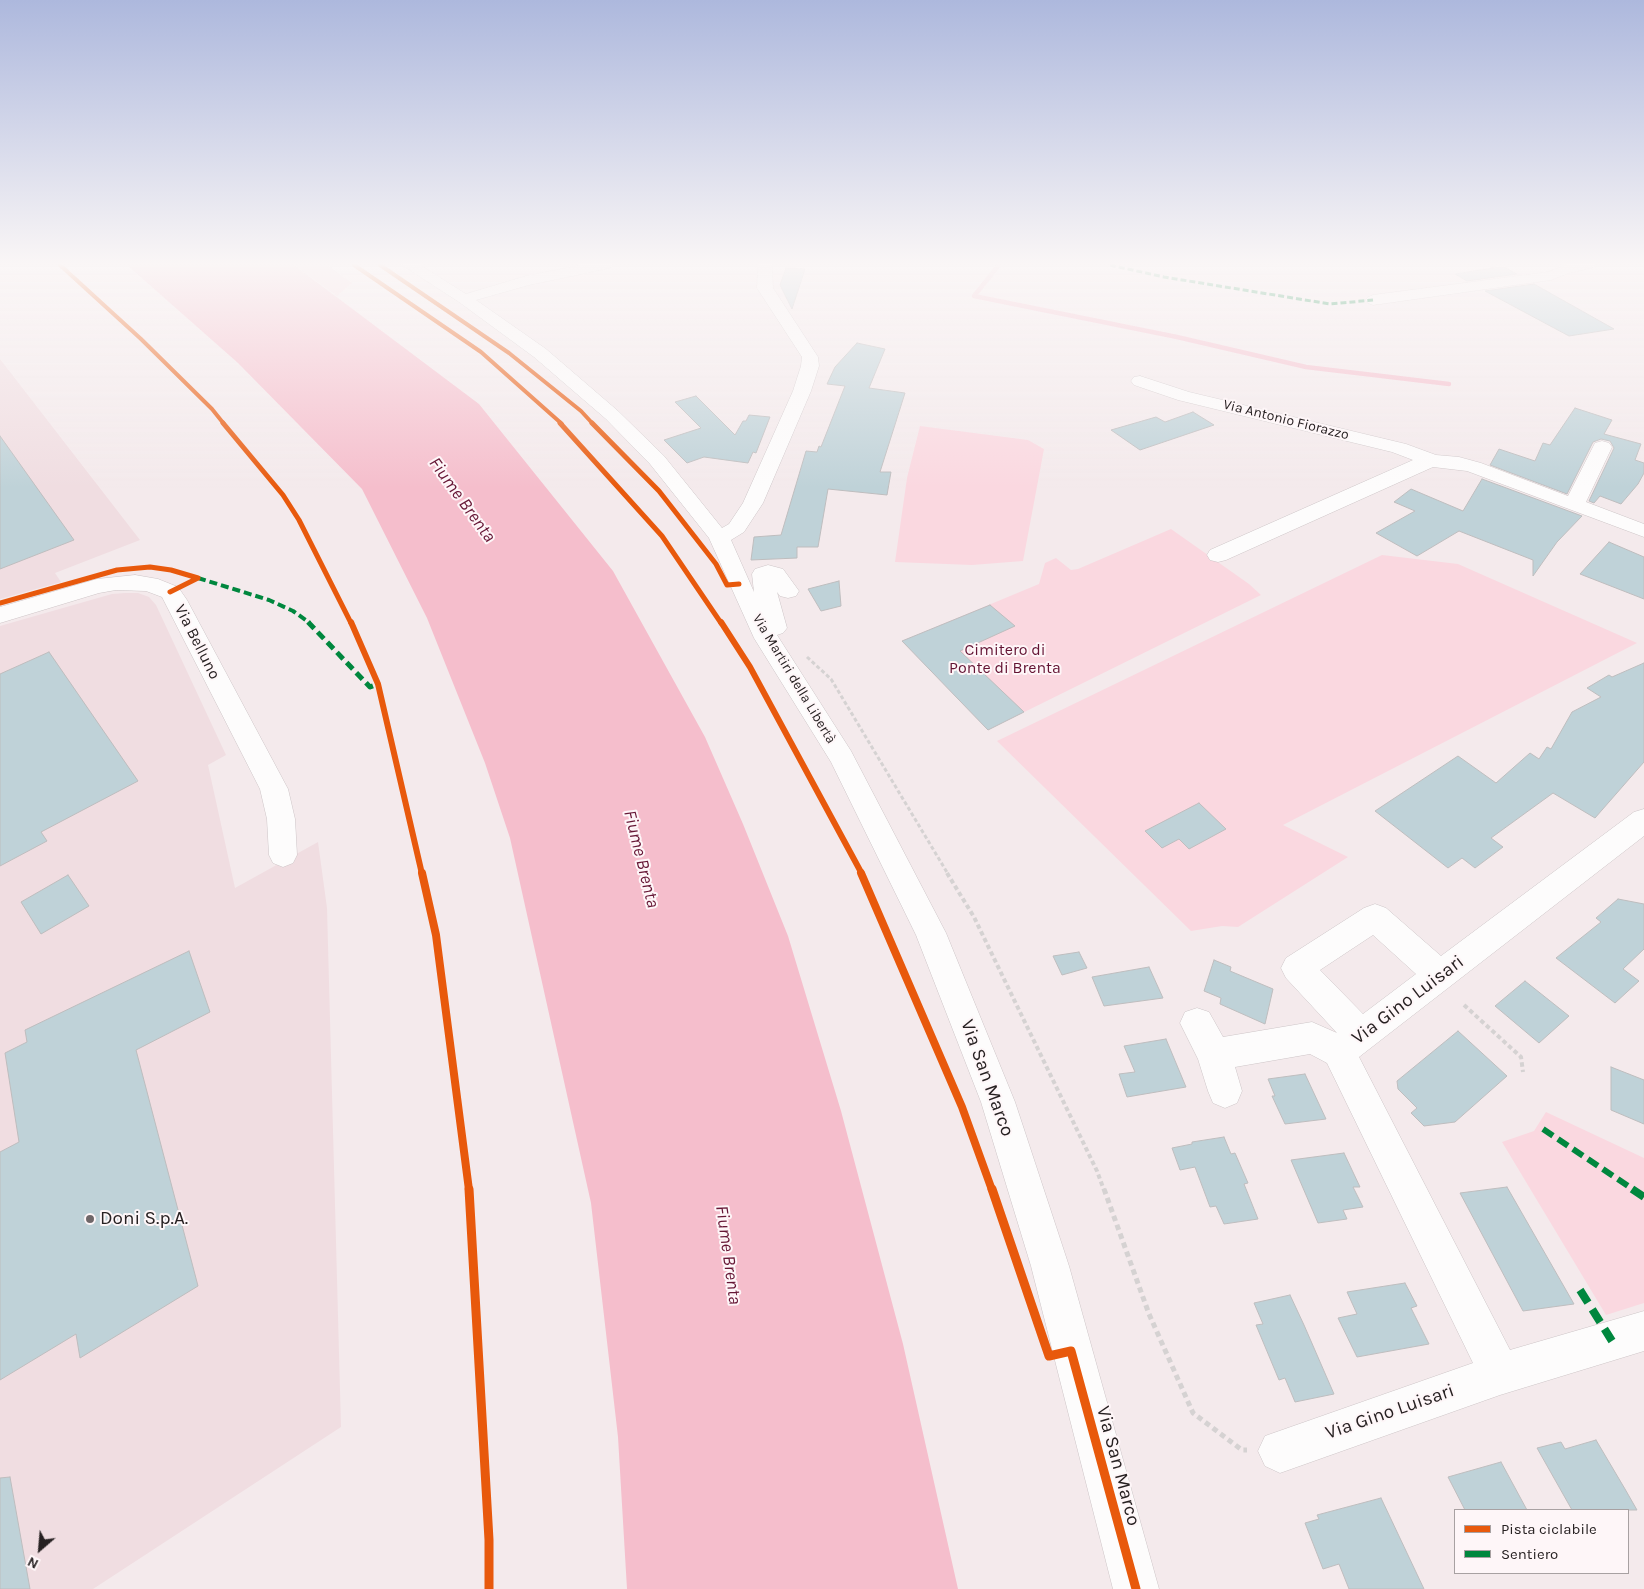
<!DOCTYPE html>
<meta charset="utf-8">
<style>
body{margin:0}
#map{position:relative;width:1644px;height:1589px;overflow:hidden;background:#f4eaec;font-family:Karla,sans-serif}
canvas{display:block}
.legend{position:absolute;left:1454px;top:1509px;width:175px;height:65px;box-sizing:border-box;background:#fef6f8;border:1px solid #a8a1a2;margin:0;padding:6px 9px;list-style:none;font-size:15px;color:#272122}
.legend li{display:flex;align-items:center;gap:10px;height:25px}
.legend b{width:25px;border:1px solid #a8a1a2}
.north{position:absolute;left:15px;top:1524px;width:50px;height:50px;-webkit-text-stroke:4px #fef6f8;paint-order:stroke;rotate:207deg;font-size:14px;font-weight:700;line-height:20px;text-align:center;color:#272122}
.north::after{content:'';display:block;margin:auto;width:18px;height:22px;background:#272122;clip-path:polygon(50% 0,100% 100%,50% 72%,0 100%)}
</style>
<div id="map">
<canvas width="1644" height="1589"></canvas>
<ul class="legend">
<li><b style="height:6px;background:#e8590c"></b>Pista ciclabile</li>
<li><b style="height:6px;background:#00873e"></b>Sentiero</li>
</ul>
<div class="north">N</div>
</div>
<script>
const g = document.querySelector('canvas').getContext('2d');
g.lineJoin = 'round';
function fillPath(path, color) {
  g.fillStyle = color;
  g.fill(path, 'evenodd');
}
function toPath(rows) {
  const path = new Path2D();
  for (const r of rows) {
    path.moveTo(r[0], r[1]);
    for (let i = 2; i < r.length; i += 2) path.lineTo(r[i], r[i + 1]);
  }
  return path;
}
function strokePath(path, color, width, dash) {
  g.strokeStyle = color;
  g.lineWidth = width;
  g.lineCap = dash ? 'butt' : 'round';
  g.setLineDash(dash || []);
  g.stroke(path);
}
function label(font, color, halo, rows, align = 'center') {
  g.font = font + ' Karla,sans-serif';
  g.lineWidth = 4;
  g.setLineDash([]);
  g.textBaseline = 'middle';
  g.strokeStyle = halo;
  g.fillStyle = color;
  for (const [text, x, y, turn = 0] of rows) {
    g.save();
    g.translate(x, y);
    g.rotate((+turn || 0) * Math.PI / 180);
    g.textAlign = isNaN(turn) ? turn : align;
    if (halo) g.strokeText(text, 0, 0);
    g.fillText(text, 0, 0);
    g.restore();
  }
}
fillPath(toPath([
 [0,359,140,540,55,573,61,582,0,599],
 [125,593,138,593,149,597,156,605,226,755,208,765,235,888,318,842,327,908,341,1427,93,1589,0,1589,0,626,112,594]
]), '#f0dde1');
fillPath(toPath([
 [294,265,327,265,352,283,337,296],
 [920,426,1028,440,1044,449,1023,561,972,565,895,562,907,478],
 [1171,529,1249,584,1261,595,988,730,902,641,1039,584,1045,563,1056,558,1071,570,1078,569],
 [1382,555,1458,564,1637,643,1283,825,1348,857,1238,927,1222,926,1191,931,997,741],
 [1546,1112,1644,1158,1644,1303,1606,1315,1502,1142,1534,1131]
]), '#fad8e0');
fillPath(toPath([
 [127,265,294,265,479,404,613,571,705,737,743,824,788,936,841,1111,903,1344,958,1589,627,1589,618,1437,591,1203,510,838,485,763,427,618,362,489,238,363]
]), '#f5becc');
strokePath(toPath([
 [999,265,974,296,1177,337,1306,367,1449,384]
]), '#f5becc', 4.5);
const building = toPath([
 [1499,267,1504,267,1517,274,1467,281,1455,274,1499,267],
 [786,268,805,269,792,309,780,285,786,268],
 [1534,284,1614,329,1569,336,1485,291,1534,284],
 [857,343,885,349,869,388,905,393,880,472,891,472,887,495,828,489,818,547,797,547,797,558,751,560,754,537,781,535,806,451,817,452,819,446,821,447,845,386,827,384,835,367,857,343],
 [696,396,735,435,743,421,746,421,749,415,770,417,756,453,753,452,748,463,704,457,687,463,664,440,701,428,675,402,696,396],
 [1575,408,1612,420,1604,434,1641,444,1635,460,1644,463,1644,473,1638,484,1621,504,1600,496,1594,503,1589,501,1614,448,1610,441,1601,439,1593,442,1567,494,1490,465,1499,449,1535,461,1543,443,1550,445,1575,408],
 [1193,412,1214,425,1140,450,1111,430,1156,417,1165,422,1193,412],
 [0,436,74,540,0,569,0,436],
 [1482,479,1582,516,1557,542,1533,576,1533,560,1459,531,1417,556,1376,533,1415,511,1394,502,1411,489,1463,511,1482,479],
 [1609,542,1644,557,1644,599,1580,574,1609,542],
 [839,581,841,606,821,611,808,589,839,581],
 [990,605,1015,626,960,651,1024,712,988,730,902,641,990,605],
 [49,652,138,781,41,832,47,841,0,866,0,674,49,652],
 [1644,663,1644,762,1595,818,1553,793,1491,838,1503,847,1475,868,1462,858,1448,868,1375,811,1458,756,1496,783,1530,753,1539,759,1547,747,1551,749,1572,712,1601,697,1587,688,1609,675,1612,677,1644,663],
 [1199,803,1226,829,1189,849,1179,839,1162,848,1145,831,1199,803],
 [68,875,89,906,41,934,21,902,68,875],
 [1618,899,1644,904,1644,949,1623,969,1639,981,1615,1003,1556,958,1601,922,1596,918,1618,899],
 [189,951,210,1012,136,1050,198,1286,80,1358,76,1334,0,1380,0,1152,19,1142,5,1053,27,1042,25,1030,189,951],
 [1079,952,1087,968,1062,975,1053,956,1079,952],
 [1214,960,1231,967,1230,971,1273,989,1265,1024,1220,1004,1221,998,1204,991,1214,960],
 [1149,967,1163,998,1104,1006,1092,977,1149,967],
 [1525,981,1569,1016,1539,1043,1495,1006,1525,981],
 [1458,1031,1507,1076,1455,1122,1424,1126,1411,1113,1417,1108,1398,1089,1397,1081,1458,1031],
 [1166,1039,1186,1087,1127,1097,1119,1074,1135,1072,1124,1046,1166,1039],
 [1611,1067,1644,1080,1644,1124,1611,1110,1611,1067],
 [1305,1074,1326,1119,1285,1124,1272,1096,1275,1096,1268,1079,1305,1074],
 [1224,1137,1231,1154,1235,1153,1248,1183,1244,1184,1258,1219,1224,1224,1216,1206,1210,1207,1195,1167,1180,1170,1172,1148,1192,1144,1192,1142,1224,1137],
 [1344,1153,1360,1187,1353,1187,1363,1207,1343,1210,1347,1219,1318,1223,1291,1160,1344,1153],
 [1507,1187,1574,1304,1523,1311,1460,1193,1507,1187],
 [1405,1283,1417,1306,1411,1308,1429,1344,1357,1357,1338,1318,1357,1314,1347,1292,1405,1283],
 [1290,1295,1304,1325,1334,1394,1295,1402,1285,1378,1279,1380,1256,1325,1263,1324,1254,1303,1290,1295],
 [1596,1440,1625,1489,1637,1510,1572,1510,1537,1448,1561,1442,1565,1449,1596,1440],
 [1501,1462,1527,1510,1465,1510,1448,1477,1501,1462],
 [10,1477,30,1589,0,1589,0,1478,10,1477],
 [1381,1498,1424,1589,1349,1589,1339,1564,1323,1569,1305,1523,1319,1519,1317,1515,1381,1498]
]);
fillPath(building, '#bfd2d8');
strokePath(building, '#bebdbe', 1);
const minor = toPath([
 [402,265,420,265,466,294,526,276,581,265,612,265,610,268,529,285,476,300,546,349,618,411,664,456,722,528,729,524,743,503,793,391,801,366,802,357,757,288,758,265,772,265,773,288,818,357,819,366,811,391,763,503,744,532,731,540,754,592,752,574,755,569,768,565,783,569,799,591,796,596,788,598,780,596,777,592,787,628,783,633,777,635,851,751,946,933,1015,1102,1069,1266,1159,1589,1113,1589,1031,1266,981,1102,916,935,831,762,754,638,709,538,650,464,606,419,534,357,459,302,402,265],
 [1565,265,1594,265,1592,268,1569,273,1551,280,1373,305,1368,303,1365,300,1368,297,1373,295,1548,272,1565,265],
 [1140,376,1189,392,1406,444,1436,455,1459,457,1481,463,1568,496,1595,443,1602,441,1609,443,1612,447,1586,502,1644,524,1644,537,1467,471,1433,467,1226,560,1218,562,1210,560,1207,555,1210,550,1413,460,1392,452,1178,400,1134,385,1131,381,1134,377,1140,376],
 [135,575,158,579,178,587,187,600,288,789,295,819,297,855,293,863,283,867,273,863,269,855,267,819,260,789,162,597,146,591,116,590,99,593,0,623,0,607,97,579,135,575],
 [1644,809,1644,836,1359,1057,1510,1350,1644,1311,1644,1351,1500,1395,1280,1473,1265,1466,1258,1451,1265,1436,1473,1363,1327,1063,1310,1054,1235,1067,1242,1091,1237,1103,1225,1108,1213,1103,1208,1091,1198,1059,1180,1023,1185,1012,1197,1008,1209,1012,1223,1037,1312,1022,1337,1033,1286,978,1281,968,1286,958,1364,908,1375,904,1386,908,1441,956,1634,812,1644,809],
 [1373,935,1416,974,1363,1014,1320,970,1373,935]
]);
strokePath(minor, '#cdc5c7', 1);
strokePath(toPath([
 [807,657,831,679,948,874]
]), '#d5d2d2', 3, [4, 2.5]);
strokePath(toPath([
 [947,873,974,917,1097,1171,1104,1190],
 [1464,1005,1521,1057,1523,1072]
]), '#d5d2d2', 4, [4.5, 3]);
strokePath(toPath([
 [1104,1189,1149,1314,1193,1413,1242,1450,1247,1450]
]), '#d5d2d2', 5, [5.5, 4]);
fillPath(minor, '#fdfcfc');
strokePath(toPath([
 [1110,265,1164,277,1330,304,1373,300]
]), '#00873e', 3, [6, 3]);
strokePath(toPath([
 [198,578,269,600,293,611,310,623]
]), '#00873e', 4, [8, 4]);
strokePath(toPath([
 [308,622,370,687,378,684]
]), '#00873e', 5, [9, 5]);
strokePath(toPath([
 [1543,1129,1634,1190]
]), '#00873e', 6, [12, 6]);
strokePath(toPath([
 [1632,1189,1644,1197],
 [1580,1290,1612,1341]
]), '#00873e', 8, [15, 8]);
strokePath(toPath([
 [60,265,141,339,212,409,224,424],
 [354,265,481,352,562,424],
 [380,265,509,353,581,411,593,424]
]), '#e8590c', 4);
strokePath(toPath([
 [223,423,283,495,299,520,351,623],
 [560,423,662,536,721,623],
 [592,423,659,491,716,564,727,585,739,584],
 [0,603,117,570,150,567,171,570,198,578,170,592]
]), '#e8590c', 5);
strokePath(toPath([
 [351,622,378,684,422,874],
 [721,622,750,667,862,874]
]), '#e8590c', 6);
strokePath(toPath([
 [422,873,436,935,469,1190],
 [861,873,962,1107,992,1190]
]), '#e8590c', 8);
strokePath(toPath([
 [469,1189,489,1540,489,1589],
 [992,1189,1049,1356,1071,1351,1136,1589]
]), '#e8590c', 9);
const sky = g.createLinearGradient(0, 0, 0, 488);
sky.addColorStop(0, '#adb8dd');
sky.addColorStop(0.54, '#faf6f6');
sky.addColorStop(1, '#faf6f600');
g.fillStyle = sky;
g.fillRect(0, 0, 1644, 488);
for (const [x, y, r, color] of [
 [90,1219,5,"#6f6769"]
]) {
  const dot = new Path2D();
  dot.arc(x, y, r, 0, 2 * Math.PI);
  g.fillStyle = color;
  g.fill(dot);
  strokePath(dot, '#fef6f8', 2);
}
label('14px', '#272122', '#fef6f8', [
 ["Via Antonio Fiorazzo",1286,420,14],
 ["Via Martiri della Libertà",794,679,59]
]);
label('16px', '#272122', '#fef6f8', [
 ["Via Belluno",197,642,63]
]);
label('16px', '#641434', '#fef6f8', [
 ["Cimitero di",1005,650],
 ["Ponte di Brenta",1005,668]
]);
label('italic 18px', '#661635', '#fef6f8', [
 ["Fiume Brenta",462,500,54],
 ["Fiume Brenta",641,859,76],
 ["Fiume Brenta",728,1255,82]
]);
label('19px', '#272122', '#fef6f8', [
 ["Via Gino Luisari",1408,1000,-37],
 ["Via San Marco",987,1078,70],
 ["Via Gino Luisari",1390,1412,-19],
 ["Via San Marco",1118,1466,75]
]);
label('19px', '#272122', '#fef6f8', [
 ["Doni S.p.A.",100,1219]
], 'left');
</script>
